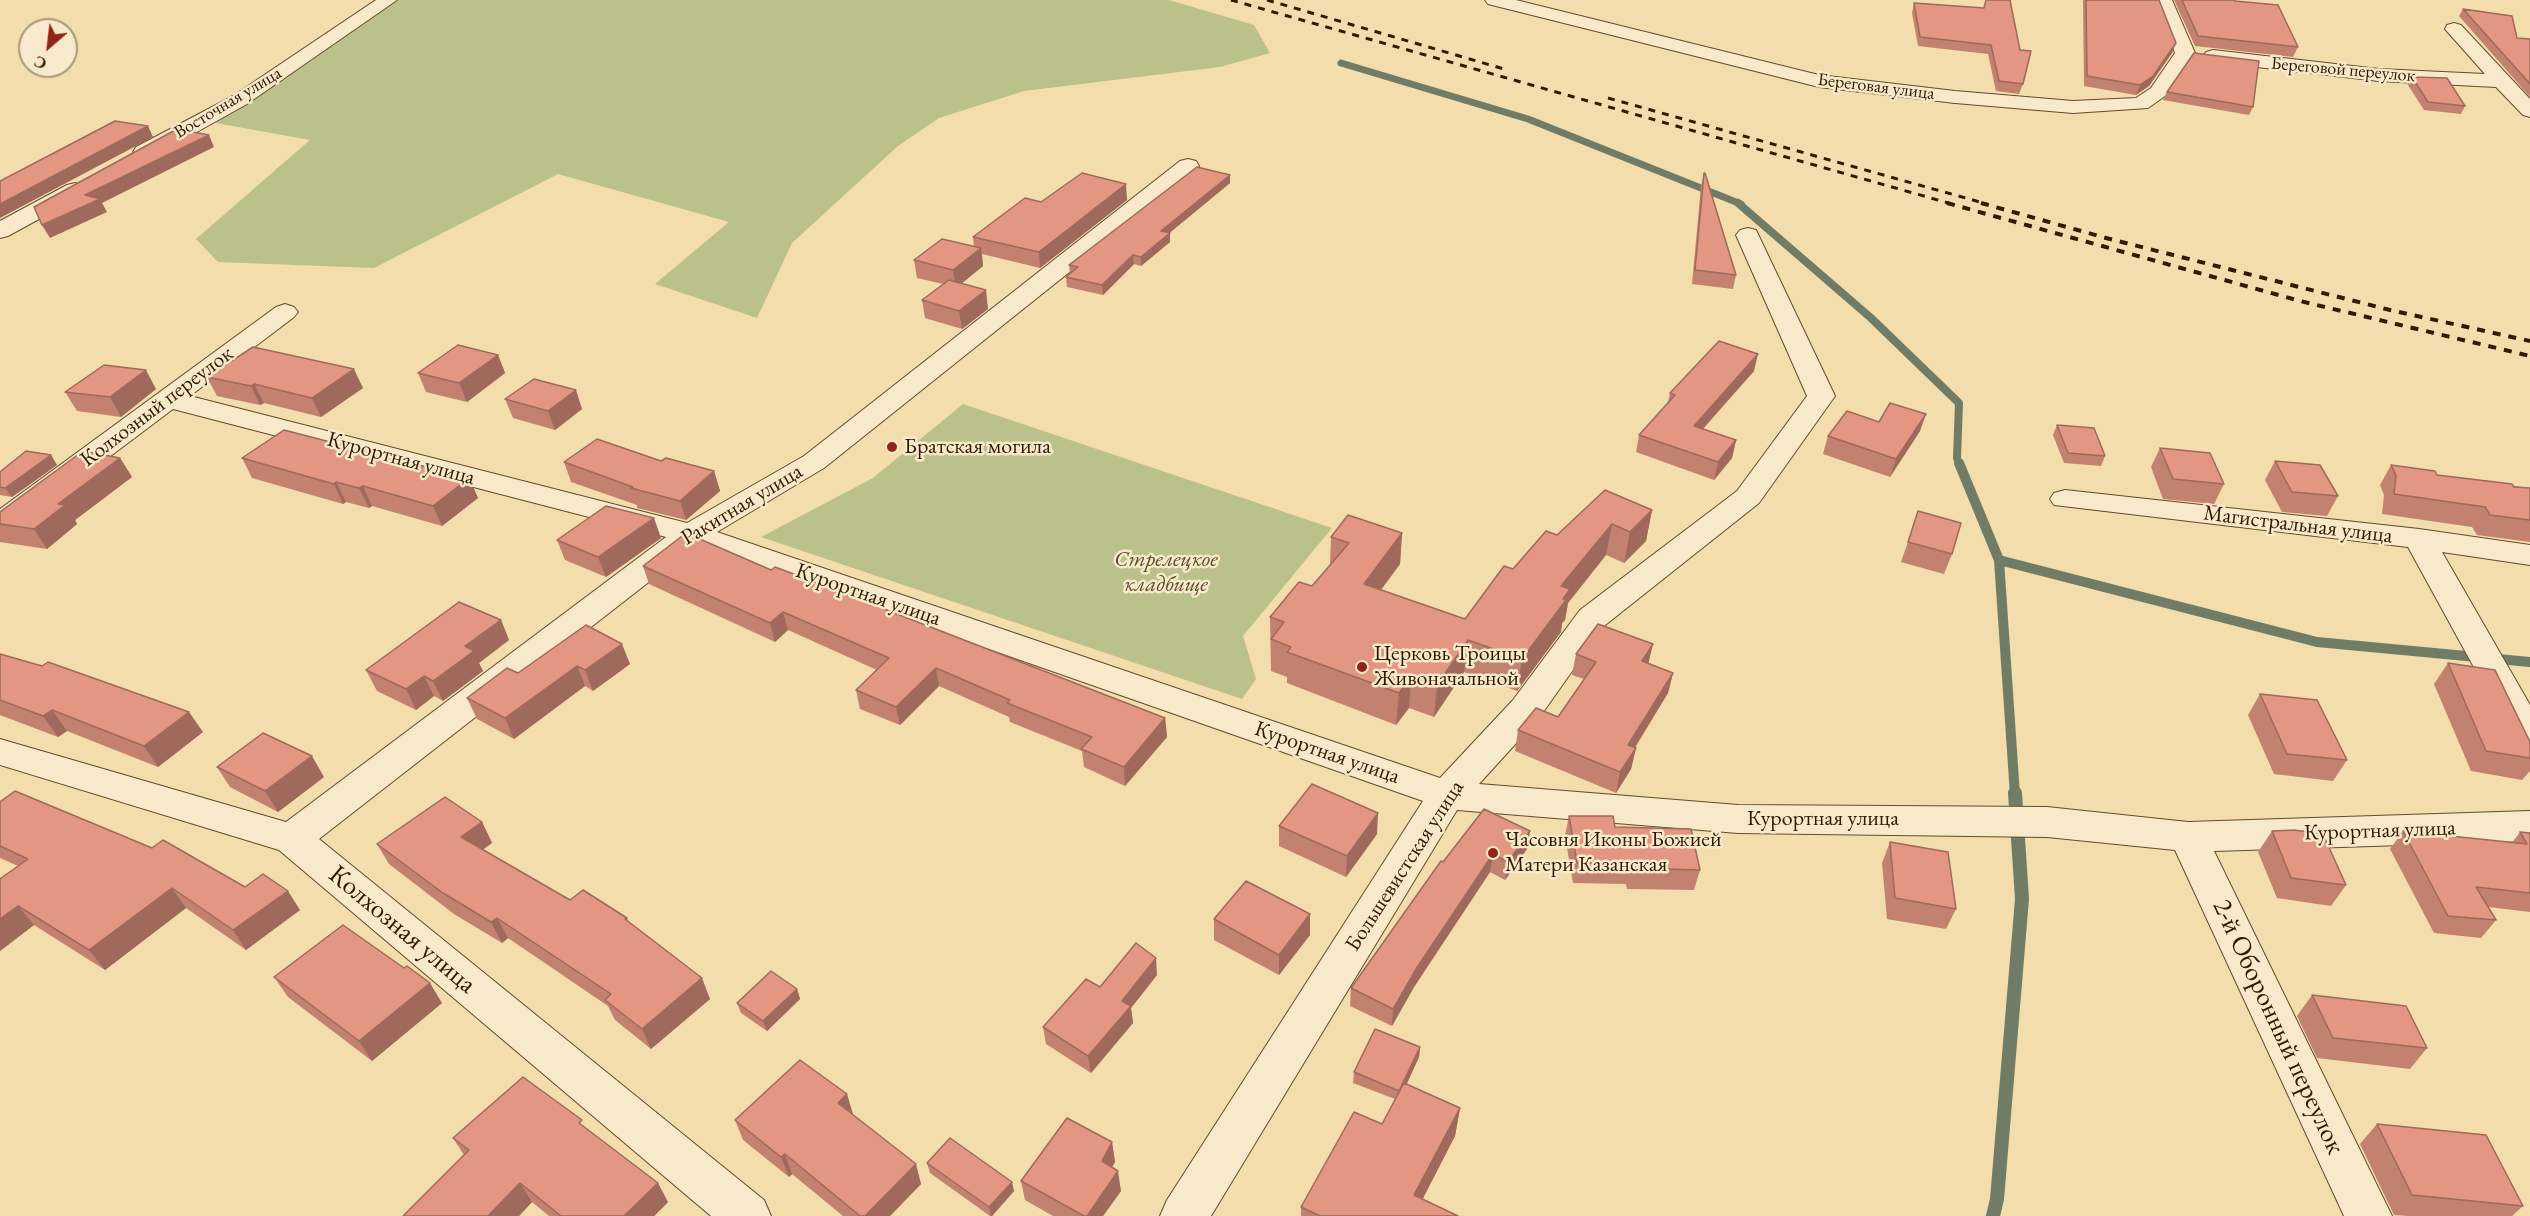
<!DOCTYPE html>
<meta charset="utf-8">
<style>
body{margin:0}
#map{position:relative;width:2530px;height:1216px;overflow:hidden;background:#f3ddad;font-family:"EB Garamond",serif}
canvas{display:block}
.north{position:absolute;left:18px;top:18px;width:60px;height:60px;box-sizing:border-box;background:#f7e9ca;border:2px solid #a89779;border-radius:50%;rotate:208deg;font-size:16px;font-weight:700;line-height:24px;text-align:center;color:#311b00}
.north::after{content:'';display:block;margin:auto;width:21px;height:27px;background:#8f2418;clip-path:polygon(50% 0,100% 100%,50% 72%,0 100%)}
</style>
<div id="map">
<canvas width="2530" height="1216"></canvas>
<div class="north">С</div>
</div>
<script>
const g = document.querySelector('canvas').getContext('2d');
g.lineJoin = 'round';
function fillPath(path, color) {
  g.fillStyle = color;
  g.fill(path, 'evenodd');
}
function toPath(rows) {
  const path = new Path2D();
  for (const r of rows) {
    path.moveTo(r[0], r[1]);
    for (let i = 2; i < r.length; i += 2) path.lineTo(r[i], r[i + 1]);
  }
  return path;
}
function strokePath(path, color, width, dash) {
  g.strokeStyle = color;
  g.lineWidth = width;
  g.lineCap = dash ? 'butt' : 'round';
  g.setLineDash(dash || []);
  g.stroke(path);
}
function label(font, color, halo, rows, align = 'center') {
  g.font = font + ' "EB Garamond",serif';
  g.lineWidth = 5;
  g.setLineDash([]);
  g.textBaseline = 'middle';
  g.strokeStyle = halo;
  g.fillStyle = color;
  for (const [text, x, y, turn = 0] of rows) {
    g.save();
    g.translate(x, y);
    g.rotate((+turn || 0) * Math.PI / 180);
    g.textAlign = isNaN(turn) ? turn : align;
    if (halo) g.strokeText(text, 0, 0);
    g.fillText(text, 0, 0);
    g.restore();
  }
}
fillPath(toPath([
 [399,0,1169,0,1254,25,1270,53,1220,67,1024,91,939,118,898,146,792,243,757,318,655,284,729,222,558,174,374,268,218,262,196,239,310,140,210,122],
 [963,404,1332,528,1243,636,1256,679,1242,699,761,537,873,478]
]), '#bac18b');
strokePath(toPath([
 [1341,63,1528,119,1741,204]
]), '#717c66', 7);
strokePath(toPath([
 [1738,203,1871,318,1959,403,1957,458,1959,464]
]), '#717c66', 8);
strokePath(toPath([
 [1959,463,1999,560,2015,795],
 [1999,560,2317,642,2530,662]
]), '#717c66', 10);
strokePath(toPath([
 [1993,1216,1997,1199,2022,899,2015,793]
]), '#717c66', 14);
const minor = toPath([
 [376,0,397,0,247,104,152,157,144,159,136,157,133,152,136,147,233,96,376,0],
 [1485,0,1516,0,1819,75,1955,91,2073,101,2136,98,2151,88,2175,53,2154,0,2172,0,2195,53,2165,96,2148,108,2073,113,1955,103,1819,87,1488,4,1485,0],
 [2454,23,2461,25,2530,99,2530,117,2523,115,2496,87,2379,81,2213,62,2206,60,2203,56,2206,52,2213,50,2379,69,2485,74,2445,29,2447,25,2454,23],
 [1188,159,1196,161,1199,166,1196,171,824,468,717,532,1440,778,1513,700,1580,610,1737,491,1807,396,1736,235,1740,230,1748,228,1756,230,1835,396,1759,503,1604,626,1539,718,1479,784,1738,805,2047,807,2188,822,2530,811,2530,841,2214,851,2392,1216,2344,1216,2175,850,2047,837,1738,833,1457,810,1211,1216,1160,1216,1167,1200,1423,801,695,546,319,839,764,1200,771,1216,711,1216,279,850,0,765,0,739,286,822,666,537,173,409,11,531,0,534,0,509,276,307,285,304,294,307,298,312,294,317,190,396,687,523,804,456,1180,161,1188,159],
 [75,183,83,185,86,190,83,195,8,236,0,238,0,221,67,185,75,183],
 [2065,490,2419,529,2530,545,2530,565,2442,552,2530,705,2530,750,2517,746,2408,547,2054,505,2050,499,2054,493,2065,490]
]);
strokePath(minor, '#624c2b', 2);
fillPath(minor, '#f7e9ca');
strokePath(toPath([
 [1231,0,1952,204],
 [1267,0,1504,69],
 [1608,98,1987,204]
]), '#311b00', 3, [7, 7]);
strokePath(toPath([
 [1947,203,2300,301,2530,356],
 [1981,203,2106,238,2390,310,2530,341]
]), '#311b00', 4, [8, 8]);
fillPath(toPath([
 [1986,0,2010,0,2023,84,2019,94,1996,91,1988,54,1918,46,1912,13,1914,3,1984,8],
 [2083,0,2159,0,2172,53,2149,86,2136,95,2084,86],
 [2174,0,2234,0,2298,47,2293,57,2195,46],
 [2463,9,2517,38,2530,39,2530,97,2459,16],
 [2412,77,2465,106,2461,114,2424,110,2408,85],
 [2167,92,2253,107,2249,115,2163,100],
 [1704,173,1736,275,1733,289,1692,284,1701,186],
 [1230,175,1230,183,1169,233,1170,242,1141,266,1134,264,1103,295,1067,287,1066,277,1070,274,1069,265],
 [1127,200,1040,268,982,254,983,266,962,283,988,309,962,329,925,318,922,300,943,284,917,278,914,260,974,247,973,237,1041,202],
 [498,355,505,373,467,402,426,392,418,373],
 [1754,371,1703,429,1736,440,1732,458,1714,480,1636,452,1639,435,1668,402,1670,393],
 [207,377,363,388,321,417,264,403,260,405,217,396],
 [156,389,121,417,77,411,65,392],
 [505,399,582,409,555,430,513,418],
 [1879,422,1920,431,1890,477,1823,454,1828,436],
 [2057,425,2105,456,2101,466,2064,463,2053,435],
 [2160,448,2224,484,2214,504,2163,499,2151,467],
 [51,455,57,465,12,497,0,495,0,472],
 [120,458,132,477,75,520,77,524,47,549,0,542,0,512],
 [242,458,469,478,478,498,442,526,372,506,369,508,346,502,343,504,252,478],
 [661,461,714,471,720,491,686,520,637,508,637,505,571,482,564,462],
 [2275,461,2338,496,2327,516,2282,512,2265,480],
 [2391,465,2437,475,2530,488,2530,542,2477,535,2472,527,2382,514,2384,495,2380,485],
 [1652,510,1646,541,1624,563,1606,555,1568,603,1565,620,1562,623,1561,632,1517,691,1464,672,1434,717,1409,708,1396,725,1287,683,1287,677,1271,671,1270,617,1312,586,1330,565,1331,537,1402,533,1400,564,1381,590,1465,619,1513,569,1557,535],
 [661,538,606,577,565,560,557,540],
 [1908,542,1952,554,1944,574,1901,562],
 [643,566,771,570,883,604,884,609,1165,718,1167,737,1125,786,1084,767,1082,751,1010,722,1009,717,939,686,900,725,860,709,856,690,877,670,788,630,775,642,649,584],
 [501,620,509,640,479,663,483,671,443,701,434,696,416,710,377,691,366,670],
 [586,625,630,664,593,691,585,686,514,739,477,719,467,698,518,673],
 [0,654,203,732,158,767,67,731,58,737,0,715],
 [1576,654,1649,663,1673,673,1668,693,1635,748,1636,748,1631,769,1616,793,1515,751,1518,730,1558,717,1584,679,1572,675],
 [2448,663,2530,742,2530,771,2522,780,2471,771,2434,684],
 [2260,694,2347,760,2333,781,2274,774,2248,715],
 [217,767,324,777,278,812,230,787],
 [0,802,152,848,300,910,246,950,186,908,105,970,34,925,0,951,18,866,0,858],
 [1569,816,1615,827,1700,870,1694,890,1627,889,1626,884,1573,883,1565,836],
 [482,822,492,843,482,850,570,900,627,918,629,922,710,999,651,1049,615,1020,608,1006,508,938,502,943,454,914,389,864,377,844],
 [1279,826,1377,834,1346,877,1279,846],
 [1530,831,1527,849,1505,880,1490,872,1414,987,1392,1026,1350,1006,1351,988,1443,862],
 [2272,831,2346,885,2331,906,2277,898,2258,852],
 [2403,831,2512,843,2520,832,2530,833,2530,912,2488,907,2496,920,2481,938,2434,933,2390,849],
 [1890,842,1956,909,1946,929,1887,919,1882,863],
 [1214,919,1310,935,1279,975,1214,940],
 [1157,975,1131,1008,1133,1023,1091,1073,1046,1044,1043,1027,1100,987],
 [274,977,442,1003,372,1061,288,997],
 [797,989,800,999,767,1031,741,1013,737,1003],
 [2312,995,2427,1048,2410,1069,2317,1058,2297,1016],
 [1420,1047,1419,1057,1406,1084,1460,1108,1455,1136,1422,1199,1458,1216,1301,1216,1301,1207,1382,1124,1395,1099,1353,1083,1354,1072],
 [853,1115,921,1184,890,1216,843,1216,792,1174,789,1177,743,1140,735,1120],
 [2377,1124,2523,1206,2512,1216,2409,1216,2394,1215,2360,1144],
 [586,1128,668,1202,654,1216,549,1216,532,1202,519,1216,403,1216,464,1155,453,1138],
 [1112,1142,1115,1162,1112,1167,1121,1191,1103,1216,1053,1216,1025,1200,1021,1181],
 [927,1163,1014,1191,992,1216,990,1216,930,1173]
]), '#c38170');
fillPath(toPath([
 [2176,43,2172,53,2149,86,2136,95,2140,85],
 [148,126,153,137,0,218,0,204],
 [209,135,214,147,102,203,107,212,50,238,42,225,85,195],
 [1230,175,1230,183,1161,240,1161,231],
 [1126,184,1127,200,1040,268,1039,252],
 [1170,233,1170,242,1141,266,1141,257],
 [981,248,983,266,956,288,953,270],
 [1133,255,1134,264,1103,295,1102,285],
 [986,290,988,309,962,329,959,311],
 [1758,354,1754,371,1690,443,1694,426],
 [498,355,505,373,467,402,459,383],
 [354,369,363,388,321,417,312,398],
 [146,370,156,389,121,417,110,397],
 [254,384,264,403,260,405,251,386],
 [576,390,582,409,555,430,548,411],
 [1926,414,1920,431,1890,477,1896,459],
 [1736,440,1732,458,1714,480,1718,462],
 [51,455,57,465,12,497,5,488],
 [120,458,132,477,75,520,77,524,47,549,34,529,58,504],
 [714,471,720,491,686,520,680,501],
 [469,478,478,498,442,526,433,506],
 [336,482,346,502,343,504,334,484],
 [363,486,372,506,369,508,359,488],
 [1652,510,1646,541,1624,563,1630,532],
 [654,518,661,538,606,577,598,557],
 [1612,524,1606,555,1568,603,1565,620,1562,623,1561,632,1517,691,1522,659,1561,586],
 [1402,533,1400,564,1362,615,1364,584],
 [783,612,788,630,775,642,770,623],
 [501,620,509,640,479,663,483,671,443,701,433,681,465,646],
 [1468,640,1464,672,1434,717,1437,685],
 [622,644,630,664,593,691,585,670],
 [1653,644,1648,665,1642,661],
 [577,666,585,686,514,739,505,718],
 [936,668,939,686,900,725,896,707],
 [1673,673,1668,693,1623,766,1628,745],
 [424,676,434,696,416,710,406,689],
 [1411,676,1409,708,1396,725,1399,693],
 [52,710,67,731,58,737,43,716],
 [189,712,203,732,158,767,144,746],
 [1165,718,1167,737,1125,786,1124,767],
 [1636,748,1631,769,1616,793,1620,772],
 [312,756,324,777,278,812,265,791],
 [1378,813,1377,834,1346,877,1347,856],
 [482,822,492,843,471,858,461,837],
 [1530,831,1527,849,1505,880,1508,862],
 [1493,854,1490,872,1414,987,1392,1026,1393,1009,1416,969],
 [172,888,186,908,105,970,89,950],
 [288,891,300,910,246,950,233,930],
 [18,906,34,925,0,951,0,919],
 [1310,914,1310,935,1279,975,1279,955],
 [497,918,508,938,502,943,491,922],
 [1156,958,1157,975,1131,1008,1133,1023,1091,1073,1088,1056,1122,1001],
 [702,978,710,999,651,1049,642,1029],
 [430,983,442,1003,372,1061,359,1041],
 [797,989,800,999,767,1031,763,1021],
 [1420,1047,1419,1057,1399,1101,1400,1091],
 [847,1094,853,1114,838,1103],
 [1460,1108,1455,1136,1414,1216,1414,1195],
 [1112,1142,1115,1162,1104,1181,1102,1161],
 [785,1154,792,1174,789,1177,781,1157],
 [916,1164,921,1184,890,1216,865,1216],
 [1118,1171,1121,1191,1103,1216,1087,1216],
 [1012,1182,1014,1191,992,1216,991,1216,989,1207],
 [520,1183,532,1202,519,1216,488,1216],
 [658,1183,668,1202,654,1216,624,1216]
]), '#9f695b');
const building = toPath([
 [1986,0,2010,0,2020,50,2031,51,2023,84,1999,81,1991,45,1920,37,1914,3,1984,8,1986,0],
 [2086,0,2159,0,2176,43,2153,76,2140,85,2087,76,2086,0],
 [2182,0,2234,0,2235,1,2278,5,2298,47,2198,36,2182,0],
 [2463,9,2512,16,2517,38,2530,39,2530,84,2463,9],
 [2194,53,2259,61,2253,107,2167,92,2194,53],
 [2412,77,2447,78,2465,106,2428,102,2412,77],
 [115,121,148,126,0,204,0,181,115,121],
 [177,129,209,135,85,195,100,199,42,225,34,207,177,129],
 [1197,167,1230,175,1161,231,1170,233,1141,257,1133,255,1102,285,1066,277,1078,267,1069,265,1197,167],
 [1082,173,1126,184,1039,252,973,237,1025,198,1041,202,1082,173],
 [1704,173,1705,173,1736,275,1695,270,1704,173],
 [942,239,981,248,953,270,914,260,942,239],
 [949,280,986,290,959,311,922,300,949,280],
 [1719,341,1758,354,1694,426,1736,440,1718,462,1639,435,1675,395,1670,393,1719,341],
 [458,345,498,355,459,383,418,373,458,345],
 [253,347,354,369,312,398,254,384,251,386,207,377,253,347],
 [104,365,146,370,110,397,65,392,104,365],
 [534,379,576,390,548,411,505,399,534,379],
 [1890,403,1926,414,1896,459,1828,436,1847,411,1879,422,1890,403],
 [2057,425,2094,428,2105,456,2068,453,2057,425],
 [284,430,469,478,433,506,363,486,359,488,336,482,334,484,242,458,284,430],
 [597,439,661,461,666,458,714,471,680,501,631,488,633,487,564,462,597,439],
 [2160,448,2210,453,2224,484,2173,479,2160,448],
 [26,451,51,455,5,488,0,487,0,472,26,451],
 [83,451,120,458,58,504,65,505,34,529,0,524,0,512,83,451],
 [2275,461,2320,465,2338,496,2292,492,2275,461],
 [2391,465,2435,471,2437,475,2512,484,2514,487,2530,488,2530,520,2490,515,2485,507,2394,494,2396,475,2391,465],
 [1605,490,1652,510,1630,532,1612,524,1561,586,1570,589,1563,599,1566,600,1522,659,1468,640,1437,685,1411,676,1399,693,1287,652,1291,647,1271,639,1284,622,1270,617,1299,582,1312,586,1349,543,1331,537,1348,515,1402,533,1364,584,1465,619,1504,566,1513,569,1546,531,1557,535,1605,490],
 [606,506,654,518,598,557,557,540,606,506],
 [1918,511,1961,523,1952,554,1908,542,1918,511],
 [686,533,771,570,775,567,839,591,844,587,883,604,879,607,1165,718,1124,767,1081,749,1092,737,1007,703,1010,700,936,668,896,707,856,690,889,658,783,612,770,623,643,566,686,533],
 [459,602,501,620,465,646,474,651,433,681,424,676,406,689,366,670,459,602],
 [1598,624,1653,644,1642,661,1673,673,1628,745,1636,748,1620,772,1518,730,1536,708,1558,717,1596,662,1576,654,1598,624],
 [586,625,622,644,585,670,577,666,505,718,467,698,507,668,518,673,586,625],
 [0,654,42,666,48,662,189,712,144,746,52,710,43,716,0,700,0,654],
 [2448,663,2495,670,2530,742,2530,758,2486,751,2448,663],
 [2260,694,2317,700,2347,760,2287,754,2260,694],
 [263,733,312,756,265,791,217,767,263,733],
 [1312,784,1378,813,1347,856,1279,826,1312,784],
 [15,791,152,848,163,840,245,887,263,874,288,891,233,930,172,888,89,950,18,906,0,919,0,879,28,859,0,846,0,802,15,791],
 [445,797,482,822,461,837,570,900,583,890,627,918,625,919,702,978,642,1029,605,1000,611,994,497,918,491,922,443,893,377,844,445,797],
 [1484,809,1530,831,1508,862,1493,854,1416,969,1393,1009,1351,988,1441,861,1443,862,1484,809],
 [1569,816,1613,816,1615,827,1691,829,1700,870,1632,868,1631,863,1577,863,1569,816],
 [2294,830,2323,834,2346,885,2291,878,2272,831,2294,830],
 [2403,831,2527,844,2520,832,2530,833,2530,893,2476,887,2496,920,2448,916,2403,831],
 [1890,842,1948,852,1956,909,1895,898,1890,842],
 [1246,881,1310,914,1279,955,1214,919,1246,881],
 [343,925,404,968,407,966,430,983,359,1041,274,977,343,925],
 [1136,943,1156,958,1122,1001,1131,1006,1088,1056,1043,1027,1086,979,1100,987,1136,943],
 [771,971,797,989,763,1021,737,1003,771,971],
 [2312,995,2406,1006,2427,1048,2333,1038,2312,995],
 [1375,1029,1420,1047,1399,1091,1354,1072,1375,1029],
 [800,1060,847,1094,838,1103,916,1164,865,1216,860,1216,785,1154,781,1157,735,1120,800,1060],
 [523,1077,582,1120,579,1123,658,1183,624,1216,561,1216,520,1183,488,1216,403,1216,469,1150,453,1138,523,1077],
 [1404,1083,1460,1108,1414,1195,1458,1216,1320,1216,1301,1207,1354,1112,1382,1124,1404,1083],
 [1067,1118,1112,1142,1102,1161,1118,1171,1087,1216,1084,1216,1021,1181,1067,1118],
 [2377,1124,2486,1135,2523,1206,2412,1195,2377,1124],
 [950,1138,1012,1182,989,1207,927,1163,950,1138]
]);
fillPath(building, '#e39682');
strokePath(building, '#9f695b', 1.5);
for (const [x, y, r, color] of [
 [892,447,6,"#8f2418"],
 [1362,667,6,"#8f2418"],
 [1493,853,6,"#8f2418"]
]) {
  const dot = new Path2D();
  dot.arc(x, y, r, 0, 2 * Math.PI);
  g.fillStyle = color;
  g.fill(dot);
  strokePath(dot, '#f7e9ca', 2);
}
label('18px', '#311b00', '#f7e9ca', [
 ["Береговой переулок",2343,70,5],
 ["Береговая улица",1876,87,7],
 ["Восточная улица",228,103,-31]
]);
label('22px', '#311b00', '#f7e9ca', [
 ["Колхозный переулок",157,407,-37],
 ["Курортная улица",401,459,15],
 ["Ракитная улица",742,505,-31],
 ["Магистральная улица",2298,525,7],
 ["Курортная улица",868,595,19],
 ["Курортная улица",1327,753,19],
 ["Курортная улица",1823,819],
 ["Курортная улица",2380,831,-2],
 ["Большевистская улица",1405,866,-57]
]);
label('22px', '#311b00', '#f7e9ca', [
 ["Братская могила",904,447],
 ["Церковь Троицы",1374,654],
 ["Живоначальной",1374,679],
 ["Часовня Иконы Божией",1505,840],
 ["Матери Казанская",1505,865]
], 'left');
label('italic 22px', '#5a4d2a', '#f7e9ca', [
 ["Стрелецкое",1166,560],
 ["кладбище",1166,585]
]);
label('27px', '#311b00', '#f7e9ca', [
 ["Колхозная улица",402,930,40],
 ["2-й Оборонный переулок",2278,1027,65]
]);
</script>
